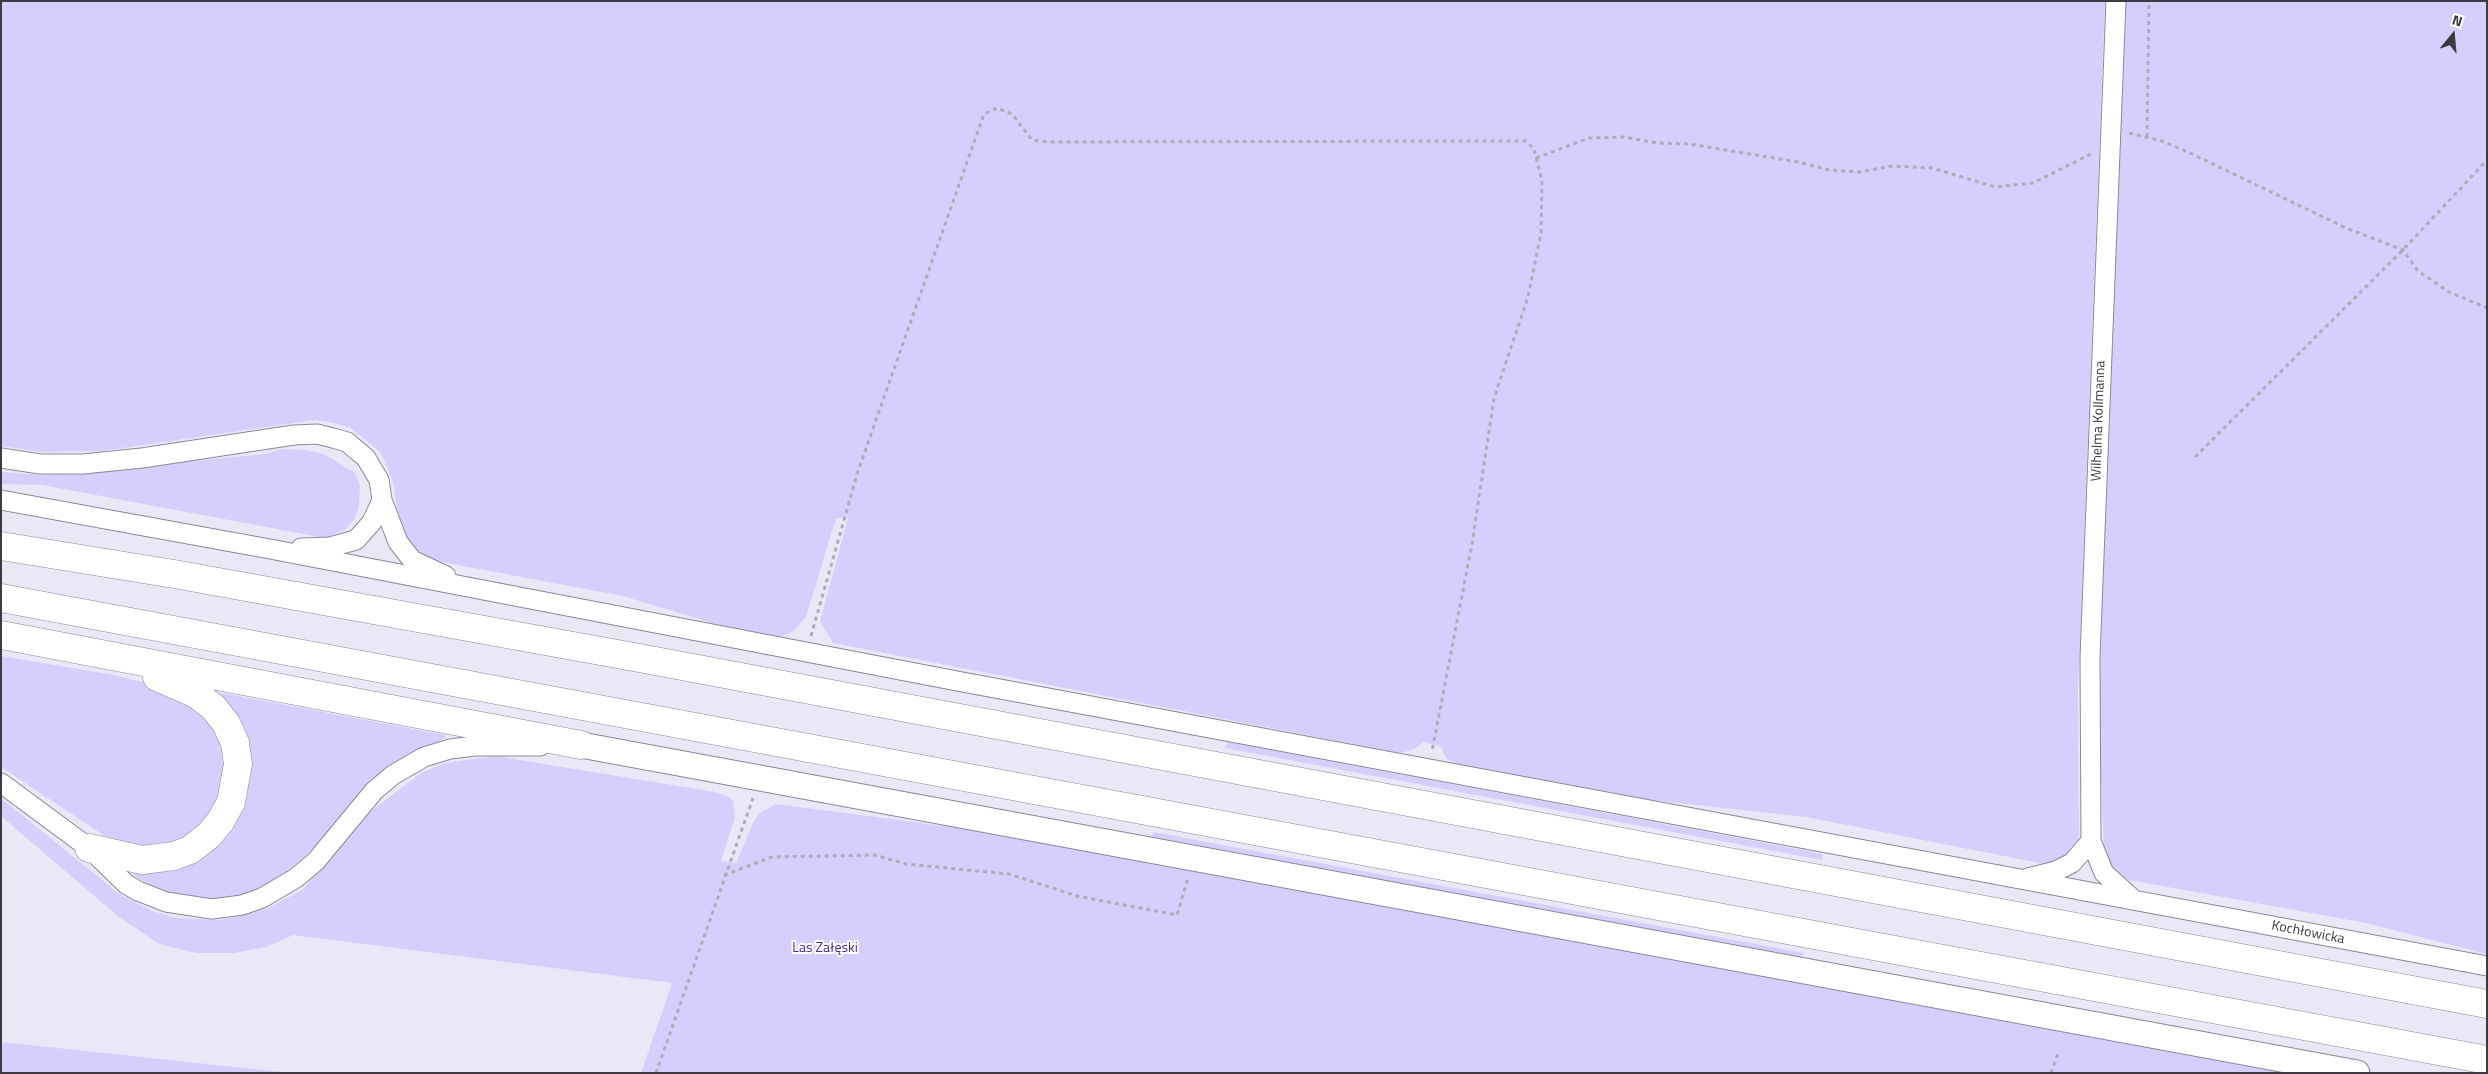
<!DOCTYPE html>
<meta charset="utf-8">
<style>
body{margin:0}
#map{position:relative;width:2488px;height:1074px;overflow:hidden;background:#eae8f7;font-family:"Titillium Web",sans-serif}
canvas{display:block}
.frame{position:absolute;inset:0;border:2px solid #3b3a40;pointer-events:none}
.north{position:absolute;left:2428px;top:10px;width:50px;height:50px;-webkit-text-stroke:4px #fff;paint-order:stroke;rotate:17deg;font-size:14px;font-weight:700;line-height:20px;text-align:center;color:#3b3a40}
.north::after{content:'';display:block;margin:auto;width:18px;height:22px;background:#3b3a40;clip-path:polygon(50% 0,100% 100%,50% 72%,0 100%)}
</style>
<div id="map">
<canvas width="2488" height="1074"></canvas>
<div class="frame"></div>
<div class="north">N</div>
</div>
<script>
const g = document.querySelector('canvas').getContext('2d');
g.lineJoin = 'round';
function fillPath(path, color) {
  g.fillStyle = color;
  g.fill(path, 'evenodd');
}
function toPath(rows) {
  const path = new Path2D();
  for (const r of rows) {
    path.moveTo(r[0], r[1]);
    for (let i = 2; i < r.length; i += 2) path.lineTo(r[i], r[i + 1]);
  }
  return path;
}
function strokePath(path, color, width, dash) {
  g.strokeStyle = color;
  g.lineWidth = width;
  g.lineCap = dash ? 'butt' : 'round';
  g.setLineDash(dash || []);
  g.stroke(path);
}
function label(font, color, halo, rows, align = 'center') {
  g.font = font + ' "Titillium Web",sans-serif';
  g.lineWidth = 4;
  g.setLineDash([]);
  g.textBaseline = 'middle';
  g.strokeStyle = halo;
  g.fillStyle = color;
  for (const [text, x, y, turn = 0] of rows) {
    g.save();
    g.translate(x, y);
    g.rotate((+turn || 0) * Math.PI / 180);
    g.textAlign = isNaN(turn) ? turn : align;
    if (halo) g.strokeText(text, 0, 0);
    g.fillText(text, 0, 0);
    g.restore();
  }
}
fillPath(toPath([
 [1,1,2105,1,2078,692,2079,842,2072,853,2058,862,2044,864,1806,817,1650,800,1457,764,1447,759,1440,746,1423,742,1415,749,1400,753,833,643,820,621,848,518,836,518,806,617,794,631,780,637,735,630,623,596,431,560,409,544,398,517,393,482,381,453,351,428,334,423,315,420,102,451,42,452,1,446],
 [2126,1,2487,1,2487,954,2366,923,2129,880,2114,873,2104,854,2098,694,2113,274],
 [282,449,306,450,324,454,355,473,360,485,359,505,355,518,346,529,325,538,42,485,1,484,1,472,43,475,266,454],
 [1,656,114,675,166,688,190,700,216,729,228,768,218,808,188,839,151,851,117,844,1,767],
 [222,693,445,735,446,738,400,759,371,780,318,844,275,882,253,892,228,899,186,896,156,888,133,875,132,873,182,866,247,745,244,726,221,698],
 [1228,742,1823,854,1822,860,1225,748],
 [495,756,715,792,729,797,733,801,735,817,721,861,736,863,754,821,761,812,776,804,982,831,2303,1073,641,1073,672,983,293,935,266,947,234,953,196,953,159,944,119,917,1,816,1,798,118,893,152,911,176,918,222,920,266,909,302,890,371,811,421,773,445,763],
 [1154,832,1201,841,1804,953,1801,959,1149,838],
 [1,1042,291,1073,1,1073]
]), '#d8cefe');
const minor = toPath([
 [2116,1,2090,657,2091,841,2104,873,2134,900],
 [1,458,40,464,83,464,142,458,294,435,317,434,333,438,347,442,366,458,379,480,382,500,398,542,412,560,446,576],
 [1,500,270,549,957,681,2487,966],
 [301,548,330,547,356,540,372,522,382,500],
 [1,783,89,848,126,884,138,891,166,902,212,909,242,905,262,898,296,878,316,861,374,791,393,775,424,757,450,749,475,746,540,746],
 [2028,878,2056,871,2072,863,2091,841]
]);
const major = toPath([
 [581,745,2357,1073]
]);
const highway = toPath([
 [1,546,174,574,634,657,2487,1004],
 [1,598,2487,1060],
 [1,635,581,745],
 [89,848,142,860,174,856,190,850,209,835,220,822,231,802,238,764,235,743,226,723,213,707,196,694,157,677]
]);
strokePath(minor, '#8b8896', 21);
strokePath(major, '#8b8896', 27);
strokePath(highway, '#8b8896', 29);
strokePath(toPath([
 [2129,133,2162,141,2188,152,2346,228,2403,250,2418,271,2449,292,2487,308],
 [2147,137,2149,1],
 [1536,158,1589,138,1624,137,1657,143,1689,144,1798,162,1829,170,1860,172,1892,166,1932,168,1995,187,2033,183,2093,153],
 [2195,457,2403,250,2487,160],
 [811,636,858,471,984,114,997,108,1012,114,1032,140,1048,142,1526,141,1534,149,1542,181,1541,233,1528,297,1494,398,1472,544,1432,751],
 [724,875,772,857,875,855,906,864,1009,874,1077,896,1177,915,1188,878],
 [656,1073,753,798],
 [2051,1073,2059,1051]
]), '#aeacb8', 3, [4, 4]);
strokePath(minor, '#fff', 19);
strokePath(major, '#fff', 25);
strokePath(highway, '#fff', 28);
label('14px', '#3b3a40', '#fff', [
 ["Wilhelma Kollmanna",2099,421,-88],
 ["Kochłowicka",2308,933,11]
]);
label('14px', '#4c2d8b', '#fff', [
 ["Las Załęski",825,949]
]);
</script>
